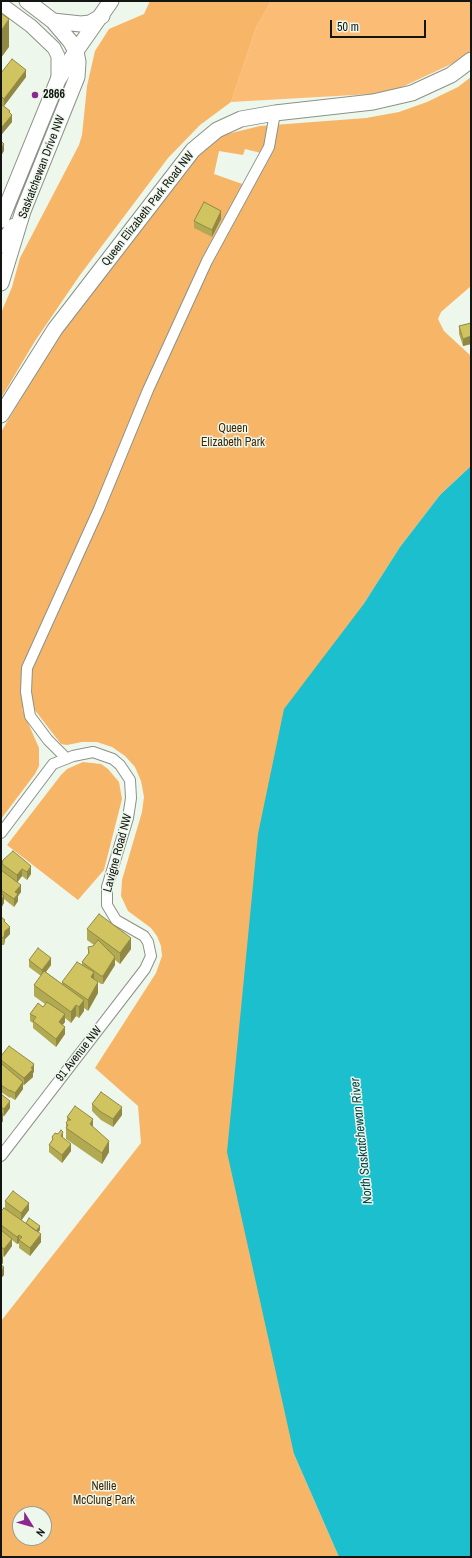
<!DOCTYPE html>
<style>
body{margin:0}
#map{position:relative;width:472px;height:1558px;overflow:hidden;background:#eef7eb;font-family:"Archivo Narrow",sans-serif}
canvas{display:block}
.frame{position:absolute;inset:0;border:2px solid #121511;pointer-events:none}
.north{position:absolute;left:12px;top:1506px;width:40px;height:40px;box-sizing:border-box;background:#eef7eb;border:1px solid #969d94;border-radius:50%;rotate:127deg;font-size:11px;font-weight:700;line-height:16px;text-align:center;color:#121511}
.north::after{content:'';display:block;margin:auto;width:14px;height:18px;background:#8d288e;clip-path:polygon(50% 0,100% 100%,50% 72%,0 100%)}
.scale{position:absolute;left:330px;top:20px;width:96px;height:18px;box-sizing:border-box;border:2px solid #121511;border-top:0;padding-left:5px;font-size:12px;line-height:14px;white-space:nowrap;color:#121511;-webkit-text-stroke:3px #eef7eb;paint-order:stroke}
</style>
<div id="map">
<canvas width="472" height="1558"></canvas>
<div class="frame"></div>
<div class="north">N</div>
<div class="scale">50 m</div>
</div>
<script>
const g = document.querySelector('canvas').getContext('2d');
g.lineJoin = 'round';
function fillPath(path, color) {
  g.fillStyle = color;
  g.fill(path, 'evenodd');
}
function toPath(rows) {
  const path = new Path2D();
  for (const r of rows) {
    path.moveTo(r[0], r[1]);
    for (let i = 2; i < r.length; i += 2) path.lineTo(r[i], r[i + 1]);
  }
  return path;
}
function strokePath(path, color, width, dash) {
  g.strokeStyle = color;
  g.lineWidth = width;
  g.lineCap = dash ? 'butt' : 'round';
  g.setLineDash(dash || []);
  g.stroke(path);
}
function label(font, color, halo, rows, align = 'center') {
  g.font = font + ' "Archivo Narrow",sans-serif';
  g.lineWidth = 3;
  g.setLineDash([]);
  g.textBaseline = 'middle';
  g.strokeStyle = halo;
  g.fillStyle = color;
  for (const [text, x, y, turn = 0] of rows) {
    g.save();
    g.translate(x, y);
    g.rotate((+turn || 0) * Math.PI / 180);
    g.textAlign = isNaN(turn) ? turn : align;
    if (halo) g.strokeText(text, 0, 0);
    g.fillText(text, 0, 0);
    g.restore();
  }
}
fillPath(toPath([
 [271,1,471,1,471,55,389,93,231,102,256,28]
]), '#fbbd76');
fillPath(toPath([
 [150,1,271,1,256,28,231,102,200,125,168,158,80,275,35,341,1,398,1,313,12,287,20,258,79,145,82,135,87,86,95,51,109,29,144,14],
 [471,77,471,286,441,312,438,319,444,331,471,356,471,466,440,495,400,547,363,605,294,1454,339,1557,1,1557,1,1321,141,1143,138,1106,95,1068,156,973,162,956,161,946,157,936,151,928,128,911,121,896,122,880,142,812,144,797,141,781,135,767,125,756,112,747,97,742,82,742,67,745,61,744,34,709,22,709,39,748,39,766,35,774,1,819,1,432,68,320,200,153,223,135,260,126,366,118,399,112,427,102,458,87],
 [245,149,265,154,248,186,214,174,219,151,243,155],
 [20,1514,44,1514,44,1538,20,1538],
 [83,762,101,764,108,769,119,782,122,799,104,870,78,900,7,845,61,775,67,769]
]), '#f7b568');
fillPath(toPath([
 [471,466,471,1557,339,1557,294,1454,227,1152,258,834,284,709,363,605,400,547,440,495]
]), '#1bbfcd');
const minor = toPath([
 [66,758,48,740,30,716,26,692,27,668,99,509,148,390,207,261,269,147,275,113],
 [1,833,53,764,73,756,93,752,113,759,120,765,130,780,131,798,128,818,107,887,107,905,116,920,144,936,148,942,151,956,145,969,1,1156]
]);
const tertiary = toPath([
 [1,4,31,26,54,48,58,56,58,80]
]);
const secondary = toPath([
 [53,21,81,24,90,23,102,16],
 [1,220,58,80,76,51,111,1],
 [1,245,14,226],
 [1,283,23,211,77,77,78,62,76,51,70,41,53,21,27,1],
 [1,415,55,329,193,150,217,130,241,119,275,113,373,102,412,93,451,75,471,60]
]);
strokePath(minor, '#8b9288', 12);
strokePath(tertiary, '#8b9288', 15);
strokePath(secondary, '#8b9288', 17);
strokePath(minor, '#fff', 10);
strokePath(tertiary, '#fff', 13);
strokePath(secondary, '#fff', 15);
fillPath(toPath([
 [1,73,26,77,4,106,1,104],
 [1,104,10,113,12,122,2,134,1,134],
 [221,219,212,237,194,228,194,221],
 [471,323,471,344,463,346,459,334,459,326],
 [13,851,31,874,27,880,22,876,17,882,21,892,18,896,18,901,14,907,4,899,4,903,1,908,1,870,2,871,2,864],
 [1,917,5,922,10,934,5,939,4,945,1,945],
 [87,929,131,949,120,964,115,960,115,965,103,984,101,984,94,979,98,993,88,1011,84,1008,84,1011,79,1018,76,1016,71,1023,65,1018,65,1022,62,1025,65,1034,56,1047,33,1028,33,1023,30,1021,30,1014,43,1007,45,1004,34,996,34,985,41,976,29,967,29,960,51,965,46,972,62,984,62,982,82,965,82,962,88,954,88,947,93,946,94,945,87,940],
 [1,1056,34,1072,33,1073,33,1077,24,1085,23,1085,23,1089,15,1100,10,1097,10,1098,1,1092],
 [1,1094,10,1108,4,1116,3,1116,3,1121,1,1124],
 [92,1104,122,1115,113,1127,101,1120,92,1111],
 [67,1117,93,1127,109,1152,102,1164,66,1139,66,1123,67,1122],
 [52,1137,63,1138,71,1151,62,1163,49,1152,49,1145,52,1141],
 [5,1201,29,1210,21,1220,26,1223,40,1230,38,1232,41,1242,30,1256,19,1248,19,1243,17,1244,12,1240,12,1246,4,1257,3,1256,3,1263,1,1265,4,1275,1,1278,1,1211,5,1209]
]), '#b2a953');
fillPath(toPath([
 [9,19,9,47,1,58,1,31],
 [26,70,26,77,4,106,4,99],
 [10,111,10,117,12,115,12,122,2,134,2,127],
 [4,144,4,151,1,156,1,148],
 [221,211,221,219,212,237,212,230],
 [471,336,471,344,463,346,463,339],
 [31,866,31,874,27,880,27,872],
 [22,869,22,876,17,883,17,875],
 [21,885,21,892,18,896,18,901,14,907,14,899,15,892],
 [4,896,4,903,1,908,1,900],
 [10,927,10,934,5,939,4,945,4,937,5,931],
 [131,938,131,949,120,964,120,953],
 [115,957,115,965,103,984,103,976],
 [51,958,51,965,42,977,42,970],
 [94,972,94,983,91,977],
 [98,982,98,993,88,1011,88,1000],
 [84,1000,84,1011,79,1018,79,1007],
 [76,1005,76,1016,71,1023,71,1012],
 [65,1014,65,1022,59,1030,59,1022],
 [65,1027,65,1034,56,1047,56,1039],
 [34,1064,34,1072,33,1073,33,1077,24,1085,24,1078],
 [23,1082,23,1089,15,1100,15,1093],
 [10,1101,10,1108,4,1116,4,1109],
 [122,1107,122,1115,113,1127,113,1119],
 [3,1114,3,1121,1,1124,1,1117],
 [93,1119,93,1130,90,1124],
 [63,1132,63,1140,61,1136],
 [109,1141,109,1152,102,1164,102,1153],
 [71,1144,71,1151,62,1163,62,1155],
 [29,1203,29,1210,21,1221,21,1213],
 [40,1226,40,1230,36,1235,36,1231],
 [41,1234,41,1242,30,1256,30,1248],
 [19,1235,19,1243,17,1244,17,1237],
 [12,1239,12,1246,4,1257,4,1249],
 [3,1256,3,1263,1,1265,1,1258],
 [4,1267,4,1275,1,1278,1,1271]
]), '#918943');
const building = toPath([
 [1,13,9,19,1,31,1,13],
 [12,59,26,70,4,99,1,96,1,73,12,59],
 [1,104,10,111,9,112,12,115,2,127,1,126,1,104],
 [1,141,4,144,1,148,1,141],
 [204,202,221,211,212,230,194,221,204,202],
 [471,323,471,336,463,339,459,326,471,323],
 [13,851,31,866,27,872,22,869,17,875,2,864,3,860,13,851],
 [1,870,21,885,15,892,18,894,14,899,1,890,1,870],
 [1,893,4,896,1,900,1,893],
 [99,914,131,938,120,953,87,929,99,914],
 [1,917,5,920,4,921,10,927,5,931,4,937,1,938,1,917],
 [98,940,115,957,103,976,101,976,82,962,89,953,88,947,93,946,98,940],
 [38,948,51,958,42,970,29,960,38,948],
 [77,962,94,972,91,977,98,982,88,1000,62,982,77,962],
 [44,971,84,1000,79,1007,76,1005,71,1012,34,985,44,971],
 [47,1002,65,1014,59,1022,65,1027,56,1039,33,1021,36,1017,30,1014,38,1003,43,1007,47,1002],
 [9,1046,34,1064,31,1068,33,1069,24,1078,1,1060,1,1056,9,1046],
 [2,1064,23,1082,15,1093,10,1090,10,1091,1,1085,1,1065,2,1064],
 [101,1092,122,1107,113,1119,101,1112,92,1104,101,1092],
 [1,1094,10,1101,4,1109,1,1107,1,1094],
 [75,1106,93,1119,90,1124,109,1141,102,1153,66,1128,68,1125,66,1123,68,1120,71,1120,67,1117,75,1106],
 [1,1112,3,1114,1,1117,1,1112],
 [61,1130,63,1132,61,1136,71,1144,62,1155,49,1145,53,1139,52,1137,55,1133,58,1134,61,1130],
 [13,1191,29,1203,21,1213,5,1201,13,1191],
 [4,1208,41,1234,30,1248,19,1240,22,1237,19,1235,17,1237,1,1225,1,1211,4,1208],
 [29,1218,40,1226,36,1231,26,1223,29,1218],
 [1,1230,12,1239,4,1249,1,1247,1,1230],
 [1,1265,4,1267,1,1271,1,1265]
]);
fillPath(building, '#cfc460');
strokePath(building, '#918943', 1);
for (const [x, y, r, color] of [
 [35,95,4,"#8d288e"]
]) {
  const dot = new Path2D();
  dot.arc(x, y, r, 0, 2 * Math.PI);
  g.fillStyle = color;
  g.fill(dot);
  strokePath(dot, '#eef7eb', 1.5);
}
label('bold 12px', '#121511', '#eef7eb', [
 ["2866",43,95]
], 'left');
label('12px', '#121511', '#eef7eb', [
 ["Saskatchewan Drive NW",42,167,-69],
 ["Queen Elizabeth Park Road NW",148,209,-52],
 ["Lavigne Road NW",118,853,-75],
 ["91 Avenue NW",79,1054,-52]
]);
label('12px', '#422805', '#eef7eb', [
 ["Queen",233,429],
 ["Elizabeth Park",233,443],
 ["Nellie",104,1487],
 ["McClung Park",104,1501]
]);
label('italic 13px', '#01454b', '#eef7eb', [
 ["North Saskatchewan River",362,1141,-96]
]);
</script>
